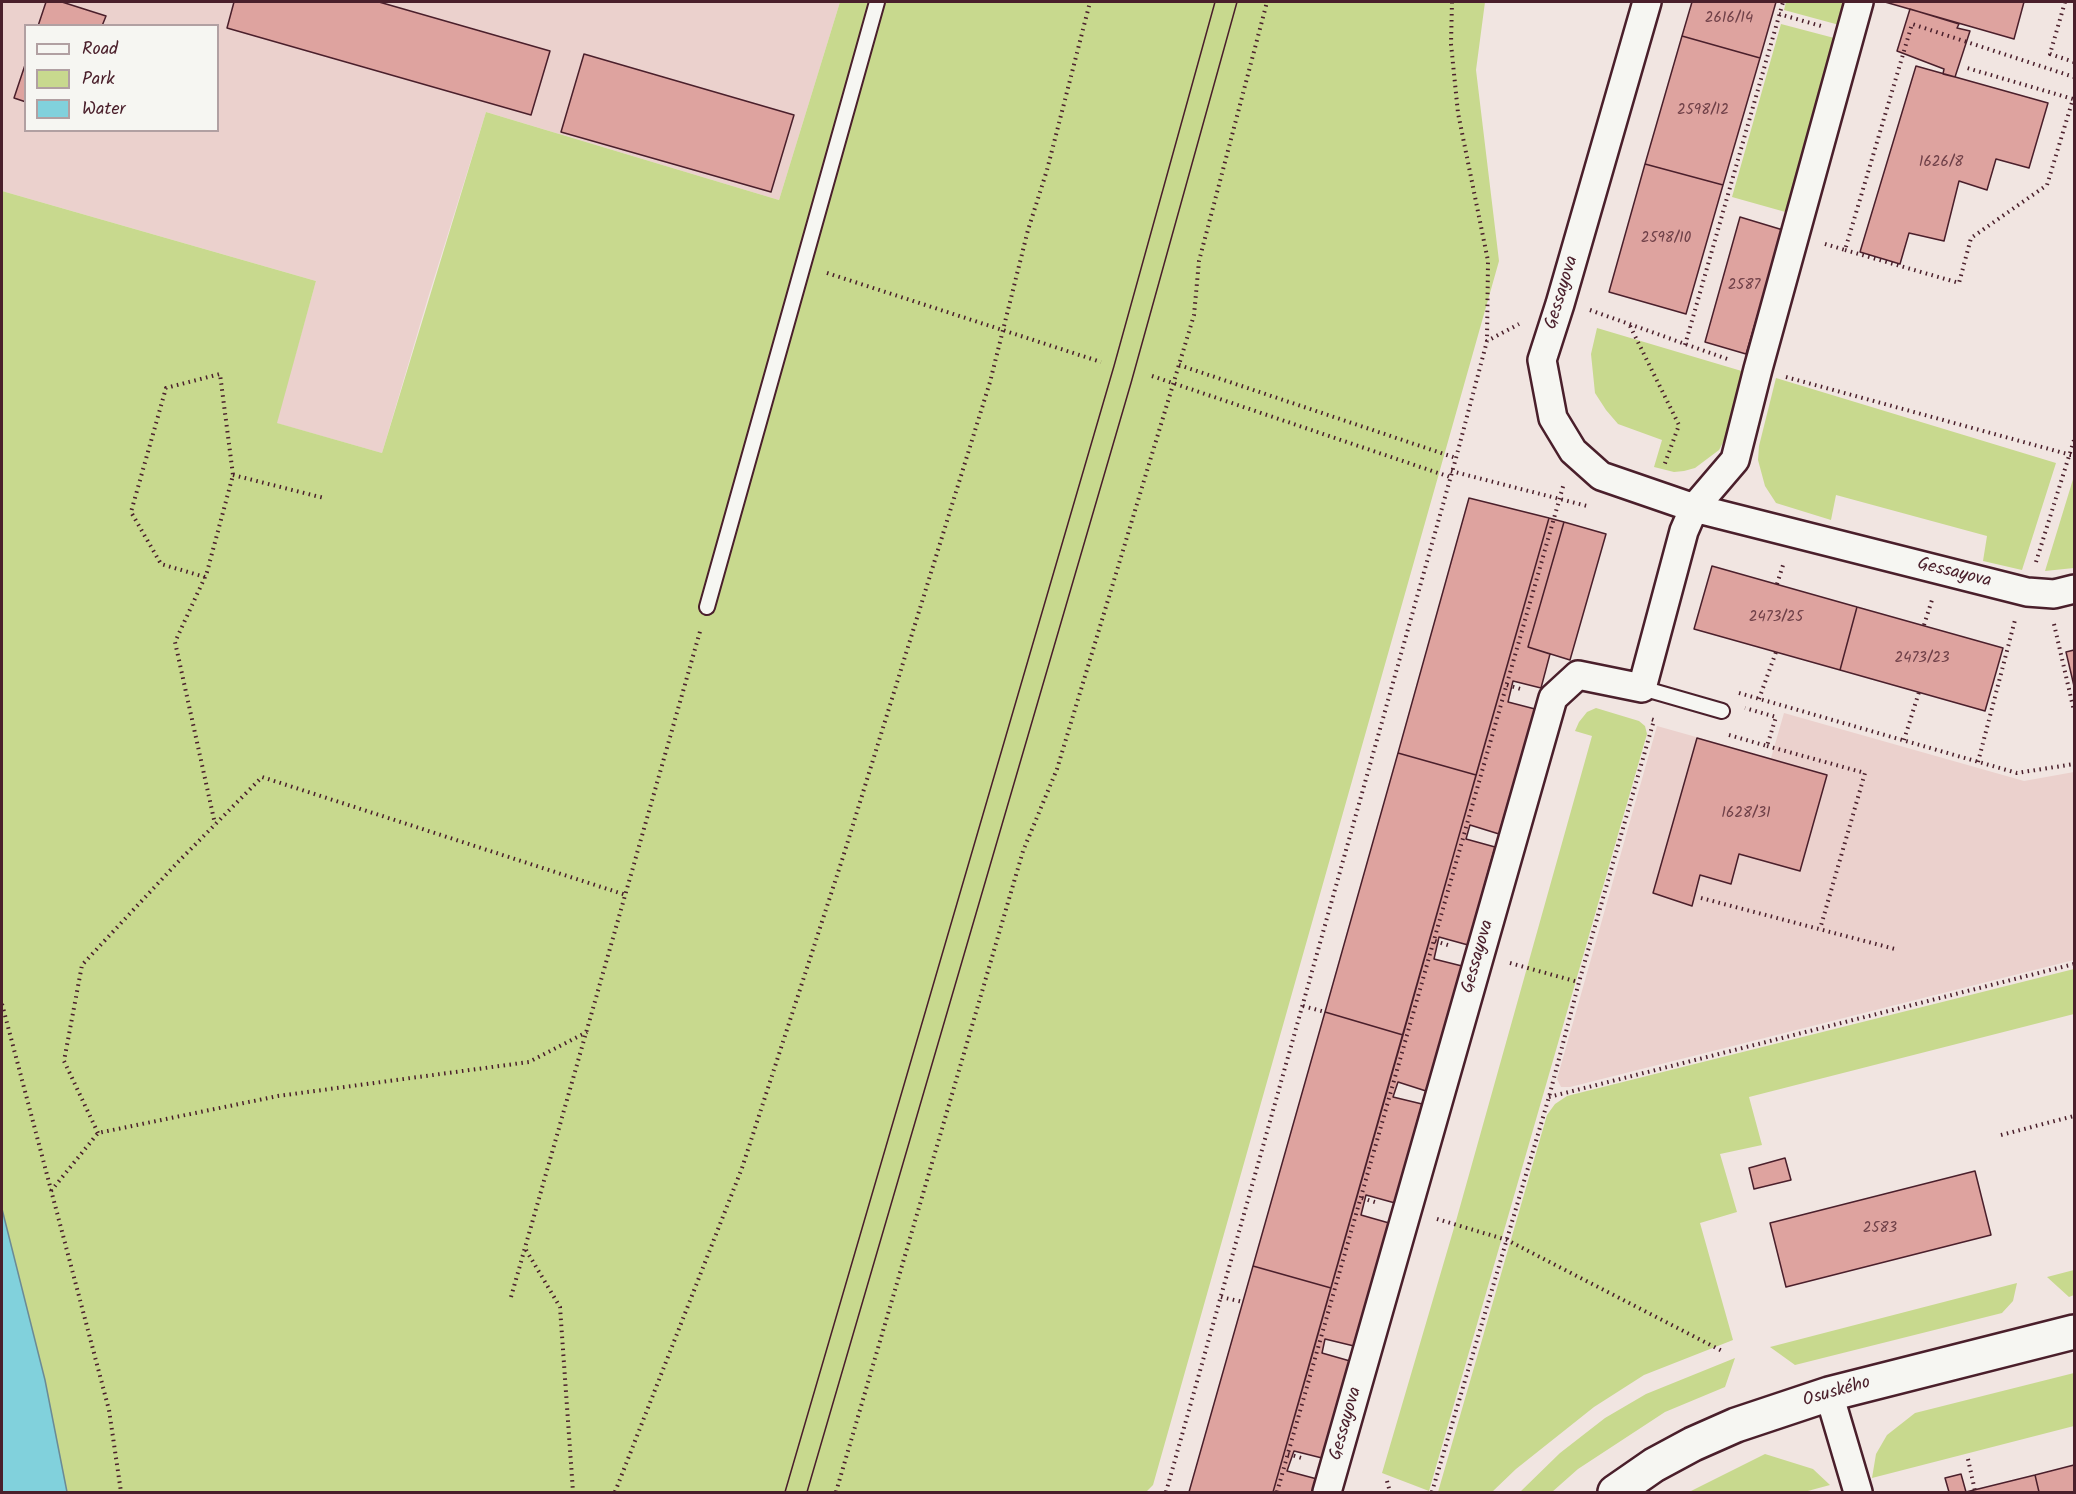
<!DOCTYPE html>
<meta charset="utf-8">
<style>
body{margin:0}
#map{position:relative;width:2076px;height:1494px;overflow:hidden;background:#f1e5e1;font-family:Kalam,sans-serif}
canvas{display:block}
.frame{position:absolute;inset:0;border:3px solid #4a1f2b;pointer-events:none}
.legend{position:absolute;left:24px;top:24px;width:195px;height:108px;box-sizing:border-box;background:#f6f6f2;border:2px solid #b1a0a2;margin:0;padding:8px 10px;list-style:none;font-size:18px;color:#4a1f2b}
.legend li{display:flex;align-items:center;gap:12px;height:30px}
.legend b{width:30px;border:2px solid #b1a0a2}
</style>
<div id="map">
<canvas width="2076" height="1494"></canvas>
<div class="frame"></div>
<ul class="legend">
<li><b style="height:8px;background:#f6f6f2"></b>Road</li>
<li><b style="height:16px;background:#c8d98e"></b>Park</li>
<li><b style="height:16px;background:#81d1dc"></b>Water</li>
</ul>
</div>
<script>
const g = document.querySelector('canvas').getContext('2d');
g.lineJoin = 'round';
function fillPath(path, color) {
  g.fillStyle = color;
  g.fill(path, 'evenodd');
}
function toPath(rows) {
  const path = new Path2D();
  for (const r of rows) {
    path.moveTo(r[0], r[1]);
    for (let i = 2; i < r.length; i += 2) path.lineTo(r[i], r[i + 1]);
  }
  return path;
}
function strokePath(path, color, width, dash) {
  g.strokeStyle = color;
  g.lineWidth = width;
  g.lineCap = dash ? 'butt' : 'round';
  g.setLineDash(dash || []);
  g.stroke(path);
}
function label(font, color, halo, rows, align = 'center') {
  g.font = font + ' Kalam,sans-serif';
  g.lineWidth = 4.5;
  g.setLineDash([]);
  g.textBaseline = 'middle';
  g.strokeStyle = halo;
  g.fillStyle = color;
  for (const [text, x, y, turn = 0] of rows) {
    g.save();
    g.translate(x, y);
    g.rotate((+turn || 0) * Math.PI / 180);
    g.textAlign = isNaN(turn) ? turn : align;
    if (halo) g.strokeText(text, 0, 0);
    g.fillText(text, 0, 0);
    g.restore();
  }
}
fillPath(toPath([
 [2,2,840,2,779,200,486,112,427,301,382,453,276,423,316,281,2,191],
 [26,26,218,26,218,130,26,130],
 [1784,713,2024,781,2074,772,2074,960,1570,1087,1561,1087,1557,1079,1657,726,1771,758]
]), '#ebd1cd');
fillPath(toPath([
 [840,2,1485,2,1476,70,1499,261,1153,1485,1146,1492,67,1492,45,1380,2,1209,2,191,316,281,277,423,382,453,486,112,779,200],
 [1786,2,1849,2,1843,26,1784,10],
 [1781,24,1838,39,1789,213,1732,197],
 [1597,328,1745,372,1727,435,1719,450,1695,468,1684,471,1674,472,1654,467,1662,440,1618,424,1606,410,1595,393,1591,354],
 [1776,378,2056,463,2022,570,1983,561,1987,536,1836,495,1831,520,1776,503,1765,486,1758,460,1759,446],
 [2074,476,2074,568,2045,571],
 [1596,708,1639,721,1645,726,1647,734,1429,1491,1382,1473,1456,1221,1592,736,1575,731,1579,722,1587,712],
 [2074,969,2074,1014,1749,1097,1762,1145,1720,1154,1737,1212,1700,1223,1733,1340,1644,1375,1594,1407,1516,1469,1492,1492,1438,1492,1547,1115,1555,1104,1567,1096],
 [2074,1270,2074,1295,2069,1297,2047,1277],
 [2017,1283,2013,1301,2002,1313,1795,1365,1770,1347],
 [1735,1358,1725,1387,1665,1412,1578,1469,1552,1492,1520,1492,1560,1453,1605,1418,1646,1394],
 [2074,1373,2074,1426,1872,1478,1876,1454,1887,1435,1915,1413],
 [1765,1454,1813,1469,1830,1485,1804,1492,1689,1492]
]), '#c8d98e');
const water = toPath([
 [2,1209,45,1380,67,1492,2,1492,2,1209]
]);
fillPath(water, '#81d1dc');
strokePath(water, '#6b8a95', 1.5);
const building = toPath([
 [46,2,62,2,106,16,102,26,38,26,46,2],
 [234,2,379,2,550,51,531,115,227,28,234,2],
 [1692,2,1776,2,1760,58,1682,36,1692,2],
 [1885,2,2024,2,2014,39,1885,2],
 [1910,9,1959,24,1957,28,1970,31,1955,77,1943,74,1944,69,1897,51,1910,9],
 [1682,36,1760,58,1723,185,1645,164,1682,36],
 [584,54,794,115,771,192,561,132,584,54],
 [26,62,26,102,14,98,26,62],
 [1916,66,2048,103,2029,168,1996,159,1987,190,1959,181,1944,241,1909,233,1900,264,1860,252,1916,66],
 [1645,164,1723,185,1686,314,1609,292,1645,164],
 [1740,217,1783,230,1746,354,1705,342,1740,217],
 [1469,498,1549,518,1476,775,1398,753,1469,498],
 [1549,518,1564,522,1528,647,1550,654,1541,688,1513,681,1508,702,1535,709,1499,834,1470,825,1466,839,1495,847,1468,945,1439,937,1434,959,1462,966,1426,1091,1398,1082,1393,1097,1422,1104,1395,1203,1366,1195,1361,1215,1389,1223,1354,1346,1325,1339,1322,1353,1350,1361,1322,1458,1294,1451,1287,1471,1317,1479,1313,1492,1273,1492,1549,518],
 [1564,522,1606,534,1570,660,1528,647,1564,522],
 [1712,566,1857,607,1840,670,1694,629,1712,566],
 [1857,607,2003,648,1985,711,1840,670,1857,607],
 [2074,650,2074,686,2066,652,2074,650],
 [1697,738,1827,775,1800,871,1739,854,1731,884,1700,875,1692,906,1653,893,1697,738],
 [1398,753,1476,775,1403,1035,1325,1012,1398,753],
 [1325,1012,1403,1035,1331,1288,1253,1266,1325,1012],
 [1785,1158,1791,1180,1754,1189,1749,1168,1785,1158],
 [1975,1171,1991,1235,1786,1287,1770,1223,1975,1171],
 [1253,1266,1331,1288,1313,1352,1273,1492,1189,1492,1253,1266],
 [2074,1465,2074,1492,2039,1492,2035,1475,2074,1465],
 [1961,1474,1966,1492,2035,1475,2039,1492,1949,1492,1945,1478,1961,1474]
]);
fillPath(building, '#dea39f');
strokePath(building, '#4a1f2b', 1.5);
const lane = toPath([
 [707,607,877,2],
 [1642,688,1722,711]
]);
const street = toPath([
 [1647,2,1560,304,1542,360,1553,418,1573,451,1601,476,1694,508,2027,592,2054,594,2074,589],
 [1829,1394,1858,1492],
 [1327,1492,1553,698,1578,675,1642,688,1684,531,1694,508,1735,460,1758,369,1859,2]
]);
const secondary = toPath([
 [1615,1492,1654,1465,1693,1444,1736,1425,1829,1394,2074,1332]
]);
strokePath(lane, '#4a1f2b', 18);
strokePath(street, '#4a1f2b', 32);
strokePath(secondary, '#4a1f2b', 38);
strokePath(toPath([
 [1452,2,1451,44,1458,113,1488,261,1487,341],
 [2065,2,2050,54,2074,62],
 [1779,14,1821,26],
 [1825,244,1845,250,1912,24,2074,77],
 [1845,250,1959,283,1971,238,2047,185,2073,99,1967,68],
 [827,273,1101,362],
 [1590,310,1730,360],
 [1630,326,1679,425,1664,466],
 [1685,345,1783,2],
 [1179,365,1456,458],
 [1152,376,1450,477],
 [1786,377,2071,455,2074,455],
 [1451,471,1587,506],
 [233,475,324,498],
 [2036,562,2074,440],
 [205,577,161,564,131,512,166,388,220,374,233,475,207,572,205,577,175,642,215,824],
 [1777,584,1784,562],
 [2054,624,2074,711],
 [1924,625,1932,600],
 [1507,685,1524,690],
 [1739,693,2017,773,2074,764],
 [1759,699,1776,652],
 [1729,735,1767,746,1776,717,1745,708],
 [1904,740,1919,692],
 [1767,746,1865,773,1820,929],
 [1978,762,2015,620],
 [1701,898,1895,949],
 [1435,941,1451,946],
 [1510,963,1578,982],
 [2,1004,109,1410,121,1492],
 [1303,1006,1325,1012],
 [1549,1097,2074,964],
 [98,1133,64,1061,82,965,177,863,262,777,626,895],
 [2001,1135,2074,1116],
 [51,1191,98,1133,278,1096,529,1062,587,1032],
 [1362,1198,1378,1203],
 [1437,1219,1507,1240,1724,1352],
 [526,1250,560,1307,573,1492],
 [511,1297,701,628],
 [1221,1297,1243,1302],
 [1288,1454,1305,1459],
 [1968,1459,1975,1491],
 [1387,1481,1390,1492],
 [615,1492,742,1168,843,857,990,382,1028,230,1047,170,1090,2],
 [836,1492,1023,851,1057,769,1194,315,1199,261,1267,2],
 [1166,1492,1456,458,1487,341,1519,324],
 [1277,1492,1564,483],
 [1432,1492,1549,1097,1579,982,1654,720,1651,719]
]), '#4a1f2b', 4, [1.5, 4.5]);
strokePath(lane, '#f6f6f2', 14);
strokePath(street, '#f6f6f2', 27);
strokePath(secondary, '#f6f6f2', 33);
strokePath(toPath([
 [785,1492,1114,366,1215,2],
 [807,1492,1131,383,1237,2]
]), '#4a1f2b', 1.5);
label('15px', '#6f4048', null, [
 ["2616/14",1729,19],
 ["2598/12",1703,111],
 ["1626/8",1941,163],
 ["2598/10",1666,239],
 ["2587",1744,286],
 ["2473/25",1776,618],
 ["2473/23",1922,659],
 ["1628/31",1746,814],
 ["2583",1880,1229]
]);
label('18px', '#4a1f2b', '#f6f6f2', [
 ["Gessayova",1563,293,-73],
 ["Gessayova",1954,574,14],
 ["Gessayova",1479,957,-74],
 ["Osuského",1837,1393,-16],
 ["Gessayova",1347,1424,-74]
]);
</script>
